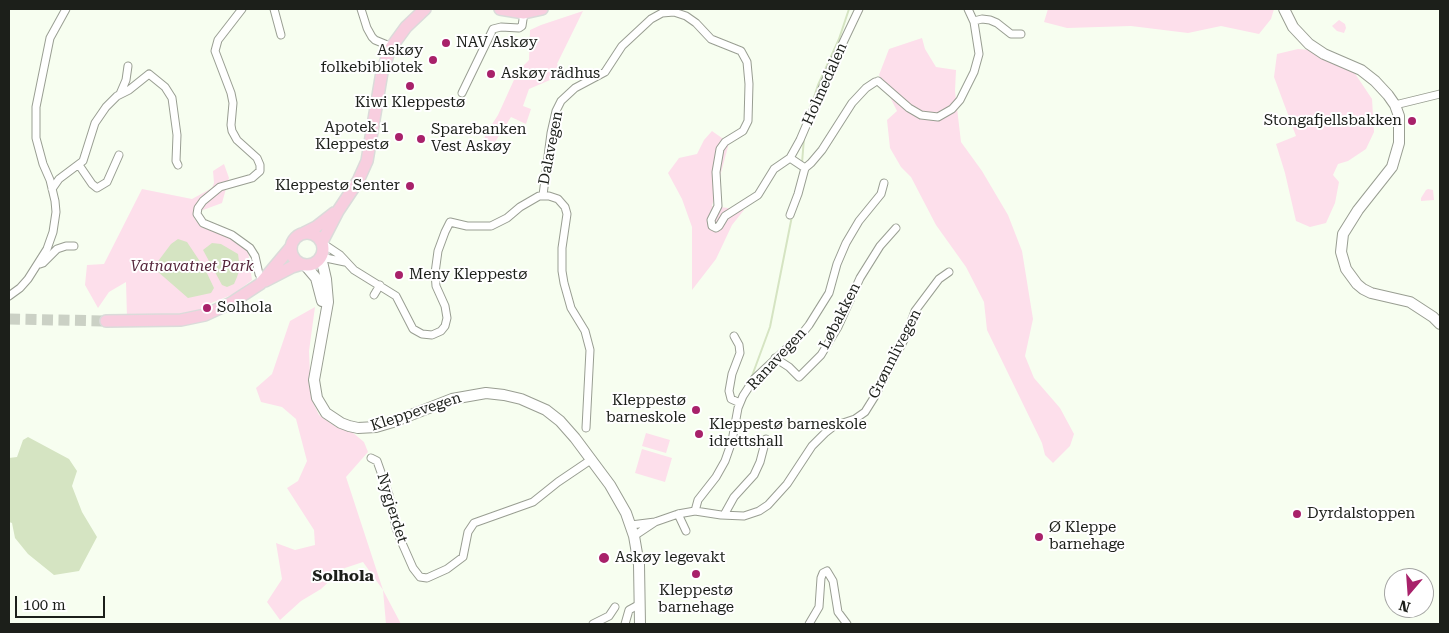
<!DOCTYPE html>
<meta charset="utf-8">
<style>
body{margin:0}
#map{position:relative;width:1449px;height:633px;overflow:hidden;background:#f7fef0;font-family:"Roboto Serif",serif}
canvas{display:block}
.frame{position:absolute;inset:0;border:10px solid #1c1f1a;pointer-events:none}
.north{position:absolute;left:1384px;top:568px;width:50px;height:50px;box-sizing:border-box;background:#fff;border:1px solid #a4a5a3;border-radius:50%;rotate:198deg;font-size:14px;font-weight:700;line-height:20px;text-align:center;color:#1c1f1a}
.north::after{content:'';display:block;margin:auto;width:18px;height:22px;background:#a8216a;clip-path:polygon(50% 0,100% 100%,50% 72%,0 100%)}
.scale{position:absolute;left:15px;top:596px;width:90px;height:22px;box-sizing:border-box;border:2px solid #1c1f1a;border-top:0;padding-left:6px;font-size:15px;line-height:18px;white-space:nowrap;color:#1c1f1a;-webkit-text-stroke:4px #fff;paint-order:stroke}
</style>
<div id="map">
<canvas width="1449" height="633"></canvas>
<div class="frame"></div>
<div class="north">N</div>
<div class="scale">100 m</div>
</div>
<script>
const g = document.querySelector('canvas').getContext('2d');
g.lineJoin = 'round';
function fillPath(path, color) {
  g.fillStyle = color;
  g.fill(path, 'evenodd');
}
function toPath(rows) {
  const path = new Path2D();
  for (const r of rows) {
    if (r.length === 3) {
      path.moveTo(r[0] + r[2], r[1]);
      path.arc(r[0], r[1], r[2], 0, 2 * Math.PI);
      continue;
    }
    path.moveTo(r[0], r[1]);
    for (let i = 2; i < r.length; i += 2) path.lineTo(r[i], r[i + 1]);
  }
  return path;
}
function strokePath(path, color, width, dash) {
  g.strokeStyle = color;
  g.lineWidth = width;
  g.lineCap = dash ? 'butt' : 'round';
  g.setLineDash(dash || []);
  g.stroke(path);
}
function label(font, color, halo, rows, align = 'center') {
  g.font = font + ' "Roboto Serif",serif';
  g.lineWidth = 4;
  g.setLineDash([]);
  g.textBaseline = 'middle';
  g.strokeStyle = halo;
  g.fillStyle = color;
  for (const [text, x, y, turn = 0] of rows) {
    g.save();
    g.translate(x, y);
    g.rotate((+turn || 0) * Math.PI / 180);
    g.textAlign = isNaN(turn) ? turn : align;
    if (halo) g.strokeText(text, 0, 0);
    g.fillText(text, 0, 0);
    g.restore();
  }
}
fillPath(toPath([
 [1048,9,1274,9,1271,19,1259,34,1221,26,1188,33,1131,26,1067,28,1044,22],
 [583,11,557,64,564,74,529,89,523,106,531,109,526,124,511,117,495,142,484,147,485,135,498,115,518,71,529,60,530,30,541,25],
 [1339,20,1345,24,1346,28,1344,33,1337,31,1332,26],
 [922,38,925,49,936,67,956,70,955,91,961,142,982,171,1008,215,1022,251,1033,319,1025,356,1034,378,1060,408,1074,434,1070,446,1053,463,1045,455,1042,443,987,330,984,302,966,267,936,225,911,177,901,167,890,148,887,120,897,111,879,75,889,49],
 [1298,49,1321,51,1352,69,1372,99,1374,132,1366,149,1348,161,1338,164,1333,175,1339,182,1335,203,1326,223,1310,227,1296,221,1285,173,1276,144,1296,136,1274,77,1277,54],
 [712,131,729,143,712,206,744,210,732,225,716,259,692,290,692,227,682,199,668,173,679,158,697,154,704,140],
 [224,164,229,178,222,203,195,213,194,218,201,227,227,236,248,251,252,280,234,294,211,303,192,315,127,317,126,282,109,292,98,308,85,285,87,265,104,264,142,189,192,199,212,188,214,183,213,171],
 [1428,189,1433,190,1434,200,1421,201,1421,198,1426,190],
 [315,307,309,351,311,398,319,415,336,427,352,432,364,442,368,452,346,477,383,590,401,624,386,624,383,590,363,562,342,569,321,589,301,601,280,620,267,602,282,579,276,543,295,550,315,545,314,530,287,488,298,481,307,461,296,419,282,407,261,402,256,388,272,374,290,321],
 [646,433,670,440,666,453,642,446],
 [642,449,672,458,665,482,635,473]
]), '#fddfeb');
fillPath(toPath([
 [178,239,187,242,205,269,214,288,211,293,188,298,157,271,156,266,159,260,171,244],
 [212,243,221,244,238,254,240,268,237,277,234,284,227,287,222,285,203,250],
 [28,437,69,459,77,471,72,486,82,512,97,537,79,571,54,575,28,554,15,538,12,523,9,522,9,458,17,457,23,440]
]), '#d5e4c2');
strokePath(toPath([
 [811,106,818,85,839,39,849,9],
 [802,163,804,138],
 [752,376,770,327,792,216]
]), '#d5e4c2', 2);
strokePath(toPath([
 [9,319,106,321]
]), '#cbd1c5', 11, [11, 5.5]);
const street = toPath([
 [242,9,218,40,215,51,231,93,233,103,231,125,232,131,237,140,257,158,260,165,260,171,252,178,220,187,203,201,198,208,197,214,203,223,232,235,250,248,255,256,259,274,263,281],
 [274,9,281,35],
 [361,9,367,28,372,37,375,40,392,47],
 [859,9,830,70,800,140,790,158,805,168,811,163,822,150,852,103,866,88,875,82],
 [974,21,982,19,990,20,997,23,1011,34,1021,34],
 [878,81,909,108,921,115,938,117,952,109,960,100,974,72,979,54,974,22,968,9],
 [462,93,493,29,501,27,519,28,522,26,524,13],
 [120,94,126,80,128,66],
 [1395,105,1440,94],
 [79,165,92,184,97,188,107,182,119,155],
 [52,189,59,179,83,161,95,123,106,107,117,96,129,90,149,74,165,87,172,98,177,135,176,161,178,165],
 [543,195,551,133,556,111,561,101,575,88,605,72,622,46,651,19,662,13,674,12,686,16,696,23,711,39,741,51,747,62,749,84,748,121,743,131,725,142,720,149,716,172,718,206,711,220,712,226,716,228,719,226,725,216,758,195,774,169,790,158],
 [790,215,798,194,805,168],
 [322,243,340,255,354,270,396,296,413,329,422,334,432,335,441,331,445,326,447,318,445,306,436,286,435,273,438,251,445,232,450,222,467,226,491,226,507,218,520,207,539,196,549,196,558,199,565,207,567,214,562,248,562,271,564,283,571,308,585,331,590,350,586,428],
 [321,257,345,262],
 [40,264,43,263,57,249,66,246,74,246],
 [374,295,380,285],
 [9,296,20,288,28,279,47,249,53,232,56,212,55,201,50,180,43,164,36,138,36,107,50,38,66,9],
 [734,336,739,345,740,353,732,374,729,391,731,399,740,403],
 [775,358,789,367,799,377,821,355,838,327,860,278,880,246,896,228],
 [371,458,377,461,389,495,396,528,402,543,413,568,420,577,427,578,447,569,463,557,468,532,474,523,533,502,558,482,592,459],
 [695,511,698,500,716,477,725,461,732,441,738,408,743,396,754,379,801,335,809,325,829,293,837,264,846,243,859,221,881,194,884,183],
 [678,514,686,531],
 [724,515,734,497,754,475,760,462,766,439],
 [631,525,655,522,678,514,695,511,721,515,744,516,759,511,768,505,787,484,812,446,825,433,834,426,855,419,865,412,875,396,905,338,915,311,939,279,949,272],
 [634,536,655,522],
 [593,624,609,616,615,607],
 [625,624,629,610,640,604],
 [809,624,819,607,821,578,823,573,827,571,833,581,838,612,847,624]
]);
const secondary = toPath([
 [1284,9,1293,27,1309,44,1324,54,1361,70,1375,81,1388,95,1395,105,1399,116,1399,143,1392,167,1358,210,1343,234,1341,252,1346,269,1357,284,1363,289,1371,293,1410,302,1433,317,1440,324],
 [321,257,326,279,328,302,314,380,317,398,326,413,341,423,349,426,358,428,376,427,393,422,452,399,486,393,504,395,521,399,546,410,560,421,575,438,610,485,626,513,634,536,639,565,640,624],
 [305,265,316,278,322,301]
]);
const primary = toPath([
 [500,9,524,13,542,9],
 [307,249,16],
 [304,233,316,227,334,213],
 [322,242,338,211,358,181,367,161,382,72,390,49,406,27,425,9],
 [265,281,292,267,302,264],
 [106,321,181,320,205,315,231,303,260,284,291,247]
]);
strokePath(street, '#999e92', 9);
strokePath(secondary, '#999e92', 12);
strokePath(primary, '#dbdbda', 14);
strokePath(street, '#fff', 7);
strokePath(secondary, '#fff', 10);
strokePath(primary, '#f8cedf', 11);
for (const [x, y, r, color] of [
 [446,43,5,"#a8216a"],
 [433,60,5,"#a8216a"],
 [491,74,5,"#a8216a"],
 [410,86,5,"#a8216a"],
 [1412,121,5,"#a8216a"],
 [399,137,5,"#a8216a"],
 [421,139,5,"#a8216a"],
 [410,186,5,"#a8216a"],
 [399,275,5,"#a8216a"],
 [207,308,5,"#a8216a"],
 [696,410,5,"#a8216a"],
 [699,434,5,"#a8216a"],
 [1297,514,5,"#a8216a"],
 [1039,537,5,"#a8216a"],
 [604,558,6,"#a8216a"],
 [696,574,5,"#a8216a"]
]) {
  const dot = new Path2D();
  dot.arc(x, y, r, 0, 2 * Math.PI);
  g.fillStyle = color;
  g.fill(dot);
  strokePath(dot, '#fff', 2);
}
label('15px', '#1c1f1a', '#fff', [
 ["NAV Askøy",456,43],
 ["Askøy",423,51,"right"],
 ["folkebibliotek",423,68,"right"],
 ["Askøy rådhus",501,74],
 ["Kiwi Kleppestø",410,103,"center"],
 ["Stongafjellsbakken",1402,121,"right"],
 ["Apotek 1",389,128,"right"],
 ["Kleppestø",389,145,"right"],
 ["Sparebanken",431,130],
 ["Vest Askøy",431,147],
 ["Kleppestø Senter",400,186,"right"],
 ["Meny Kleppestø",409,275],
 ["Solhola",217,308],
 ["Kleppestø",686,401,"right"],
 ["barneskole",686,418,"right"],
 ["Kleppestø barneskole",709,425],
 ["idrettshall",709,442],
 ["Dyrdalstoppen",1307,514],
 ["Ø Kleppe",1049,528],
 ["barnehage",1049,545],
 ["Askøy legevakt",615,558],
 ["Kleppestø",696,591,"center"],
 ["barnehage",696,608,"center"]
], 'left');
label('15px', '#1c1f1a', '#fff', [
 ["Holmedalen",825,84,-66],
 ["Dalavegen",551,148,-79],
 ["Løbakken",840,316,-63],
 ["Grønnlivegen",895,354,-63],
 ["Ranavegen",777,359,-47],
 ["Kleppevegen",416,412,-18],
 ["Nygjerdet",392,508,73]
]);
label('italic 15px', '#55253b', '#fff', [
 ["Vatnavatnet Park",192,267]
]);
label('bold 16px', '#1c1f1a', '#fff', [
 ["Solhola",343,576]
]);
</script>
